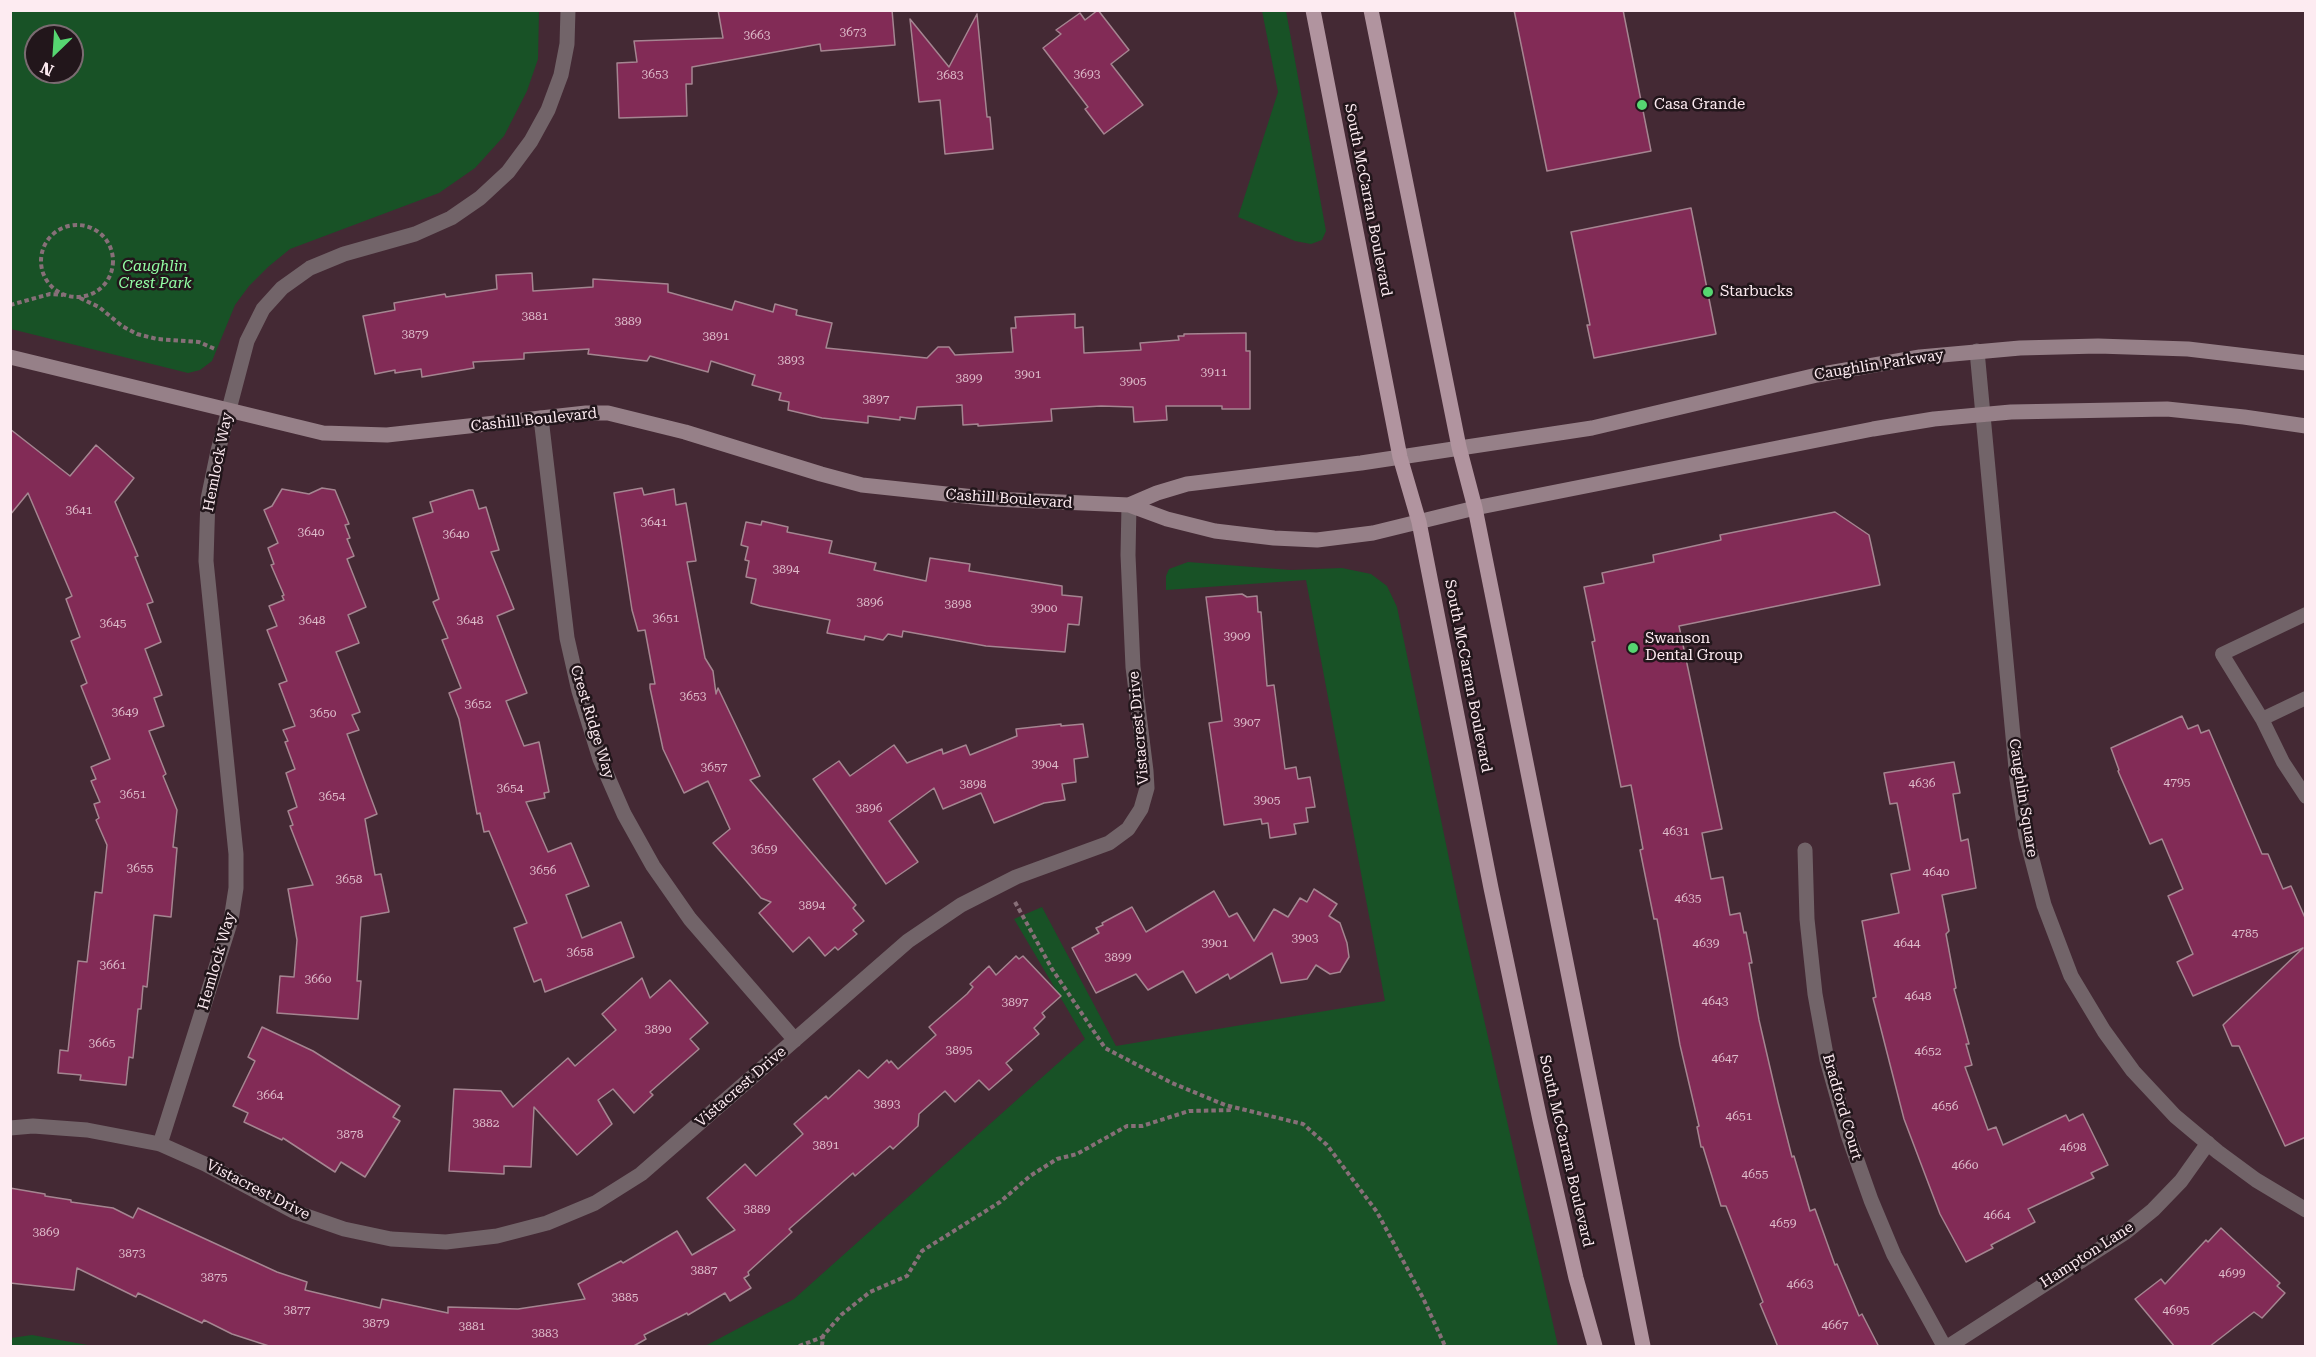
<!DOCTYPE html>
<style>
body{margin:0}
#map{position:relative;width:2316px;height:1357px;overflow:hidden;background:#442934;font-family:"Roboto Serif",serif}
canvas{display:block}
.frame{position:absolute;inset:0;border:12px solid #fdebf1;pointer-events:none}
.north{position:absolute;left:24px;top:24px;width:60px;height:60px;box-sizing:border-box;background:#22161b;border:2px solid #7a6b71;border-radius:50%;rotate:205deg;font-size:16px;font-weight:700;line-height:24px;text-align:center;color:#fdebf1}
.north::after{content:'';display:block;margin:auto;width:21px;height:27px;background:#56d671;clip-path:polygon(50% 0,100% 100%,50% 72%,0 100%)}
</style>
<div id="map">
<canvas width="2316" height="1357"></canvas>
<div class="frame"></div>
<div class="north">N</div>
</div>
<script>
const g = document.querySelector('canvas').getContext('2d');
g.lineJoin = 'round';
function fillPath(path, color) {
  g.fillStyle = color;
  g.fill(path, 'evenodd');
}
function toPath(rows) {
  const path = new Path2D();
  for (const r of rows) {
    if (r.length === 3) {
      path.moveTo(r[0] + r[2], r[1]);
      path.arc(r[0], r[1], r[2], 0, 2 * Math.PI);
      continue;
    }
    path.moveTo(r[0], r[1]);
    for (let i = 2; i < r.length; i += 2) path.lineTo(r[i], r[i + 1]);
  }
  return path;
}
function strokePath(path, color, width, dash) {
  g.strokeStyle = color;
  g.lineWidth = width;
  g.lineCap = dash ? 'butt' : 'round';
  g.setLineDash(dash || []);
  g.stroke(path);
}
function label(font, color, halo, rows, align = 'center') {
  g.font = font + ' "Roboto Serif",serif';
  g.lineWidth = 5;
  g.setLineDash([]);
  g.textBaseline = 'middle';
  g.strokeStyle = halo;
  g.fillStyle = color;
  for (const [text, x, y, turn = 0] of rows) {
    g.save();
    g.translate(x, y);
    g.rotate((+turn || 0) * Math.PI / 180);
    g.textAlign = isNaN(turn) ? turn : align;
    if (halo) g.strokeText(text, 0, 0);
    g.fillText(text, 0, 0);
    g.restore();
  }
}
fillPath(toPath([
 [10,11,539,11,538,59,527,91,504,136,475,168,439,193,290,249,268,267,249,286,235,305,212,361,200,370,188,373,11,329],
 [36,36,72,36,72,72,36,72],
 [1262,11,1286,11,1326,231,1322,240,1311,244,1295,241,1238,217,1278,92],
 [1188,562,1291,570,1342,568,1371,574,1387,586,1397,607,1464,931,1558,1346,705,1346,794,1299,1085,1039,1014,919,1042,907,1116,1046,1385,1001,1306,580,1166,590,1166,576,1169,569],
 [32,1335,93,1346,11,1346,11,1338]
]), '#185226');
const building = toPath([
 [718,10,892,10,895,45,821,51,820,44,692,67,692,84,686,84,687,116,619,118,617,63,637,62,634,41,723,38,718,10],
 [1098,10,1129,50,1111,64,1143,105,1104,134,1085,109,1088,107,1043,48,1061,34,1056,30,1080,13,1085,20,1098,10],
 [1514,10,1623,10,1651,151,1547,171,1514,10],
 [977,14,987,117,990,117,993,149,945,154,940,100,919,102,910,19,949,67,977,14],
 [1691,208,1716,334,1594,358,1587,325,1590,325,1571,232,1691,208],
 [532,273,533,291,593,287,593,279,668,284,668,292,732,310,735,301,773,312,775,304,797,310,796,315,832,323,826,348,927,358,938,347,949,347,955,355,1013,352,1011,328,1016,328,1015,317,1075,314,1075,328,1083,327,1084,353,1141,350,1140,343,1179,340,1178,336,1184,336,1184,334,1244,333,1246,333,1246,351,1250,351,1250,409,1222,409,1222,406,1166,406,1167,420,1134,422,1133,407,1101,406,1051,409,1052,421,978,426,978,424,963,425,962,405,917,407,915,419,900,417,900,420,868,416,868,423,822,418,788,410,789,402,779,400,781,393,752,385,755,375,711,361,708,372,650,356,647,361,588,354,589,349,524,353,524,359,473,362,474,368,422,377,421,369,395,373,395,370,375,374,363,316,395,310,394,303,445,294,446,297,497,289,496,275,532,273],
 [10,429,70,476,96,445,134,478,115,502,138,556,135,557,153,602,147,604,161,642,145,649,162,695,154,698,164,726,149,731,166,774,163,776,177,810,173,847,177,848,171,917,154,915,147,987,143,986,141,1009,138,1009,133,1058,129,1057,126,1085,80,1080,81,1075,58,1073,60,1050,68,1051,78,961,87,962,95,892,102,893,107,845,96,820,99,818,94,804,100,802,91,781,96,779,91,767,110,759,81,686,87,683,71,641,80,637,66,599,72,596,28,493,10,515,10,429],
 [322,488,335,490,349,524,345,525,350,538,347,539,354,556,347,559,366,607,348,615,359,643,336,652,360,712,352,715,359,730,347,734,377,814,365,819,375,875,381,874,389,912,361,917,357,981,361,981,358,1019,277,1013,280,976,294,977,297,940,288,889,313,885,290,826,293,825,288,811,297,807,286,773,295,769,285,742,288,741,283,730,295,726,279,684,287,681,267,630,277,626,269,606,284,600,282,596,284,595,271,565,274,564,268,548,278,543,264,510,272,506,282,489,309,494,322,488],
 [642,488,644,495,674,489,676,505,686,503,696,561,687,562,705,658,713,671,716,694,718,688,760,776,750,780,856,905,853,908,864,921,853,930,857,934,838,950,835,947,825,956,809,937,793,952,759,913,771,902,761,898,713,843,730,829,708,781,684,793,663,749,650,688,650,684,655,684,645,630,638,631,632,610,614,493,642,488],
 [469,490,473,490,479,509,486,507,499,550,491,552,514,609,497,616,527,693,506,701,524,746,539,742,549,792,544,793,545,798,526,802,548,852,571,843,589,886,566,895,582,938,621,922,634,957,545,992,541,979,534,982,514,928,527,923,489,831,484,832,480,813,477,814,459,719,449,693,461,688,442,640,448,638,433,602,439,599,413,518,433,512,430,502,469,490],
 [1835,512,1869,535,1880,585,1679,626,1722,829,1702,833,1711,879,1723,877,1730,915,1740,913,1744,933,1746,932,1752,963,1749,963,1759,1020,1778,1102,1792,1157,1794,1156,1810,1211,1815,1209,1835,1265,1837,1264,1859,1316,1862,1314,1879,1347,1778,1347,1760,1304,1763,1302,1726,1206,1721,1206,1703,1147,1701,1147,1697,1127,1699,1126,1680,1045,1657,919,1654,919,1640,850,1643,849,1631,785,1621,787,1592,642,1595,641,1584,587,1604,583,1602,573,1654,562,1653,555,1721,540,1720,535,1835,512],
 [762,521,788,527,787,532,832,541,829,553,876,563,874,570,926,581,930,558,970,564,969,571,1062,586,1062,595,1082,597,1079,625,1068,624,1065,652,986,646,903,631,902,637,888,634,883,640,865,636,864,640,827,633,830,620,760,606,751,603,756,579,746,577,749,561,745,560,748,547,741,545,746,522,761,525,762,521],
 [1242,594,1247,597,1257,596,1258,612,1261,612,1267,686,1274,685,1285,769,1296,767,1298,779,1310,777,1315,807,1306,808,1308,822,1294,824,1296,834,1270,838,1268,823,1262,824,1261,819,1224,825,1209,723,1222,721,1206,597,1242,594],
 [2182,716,2188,729,2198,725,2201,733,2209,730,2262,854,2268,854,2283,889,2291,886,2306,920,2306,1137,2285,1146,2239,1046,2232,1046,2223,1025,2303,948,2193,996,2177,962,2193,954,2168,896,2183,889,2162,839,2150,844,2118,771,2119,770,2111,748,2182,716],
 [1061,724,1061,726,1083,724,1088,757,1074,759,1076,782,1062,784,1065,800,1044,803,994,823,981,793,943,809,934,788,889,821,918,862,886,884,813,779,839,761,850,776,894,745,907,763,942,749,943,754,966,745,970,755,1017,736,1016,729,1061,724],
 [1954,762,1960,793,1953,794,1961,841,1968,839,1976,888,1942,895,1949,931,1946,934,1956,988,1954,989,1969,1044,1966,1044,1972,1065,1965,1067,1988,1130,1996,1127,2003,1145,2066,1115,2069,1121,2083,1114,2108,1165,2091,1173,2094,1178,2028,1209,2035,1222,1991,1245,1993,1248,1966,1262,1940,1214,1904,1119,1873,998,1876,997,1862,921,1899,913,1891,874,1910,870,1897,803,1890,804,1884,773,1954,762],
 [1314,889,1337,904,1329,916,1340,923,1347,943,1349,957,1340,972,1330,974,1316,965,1307,979,1281,983,1272,953,1230,979,1228,974,1196,993,1183,971,1148,990,1136,974,1096,993,1072,948,1099,933,1096,928,1103,925,1102,923,1132,907,1146,932,1214,891,1229,917,1237,913,1254,941,1274,909,1288,917,1300,898,1307,902,1314,889],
 [1016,956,1019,959,1023,956,1061,996,1042,1013,1045,1017,1034,1028,1039,1034,1006,1063,1012,1070,989,1090,979,1080,955,1102,945,1091,919,1114,918,1126,893,1149,890,1146,855,1176,853,1173,789,1229,792,1232,748,1272,749,1275,744,1278,751,1288,730,1301,725,1293,688,1315,687,1313,644,1335,646,1339,632,1347,272,1347,232,1334,204,1320,202,1323,138,1293,136,1297,77,1268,74,1290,10,1283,10,1188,45,1194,45,1196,71,1200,71,1202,113,1208,133,1218,138,1208,277,1272,307,1282,305,1290,380,1308,382,1299,448,1313,448,1307,518,1309,585,1299,578,1284,621,1261,623,1263,677,1231,692,1255,735,1230,707,1198,745,1164,756,1176,803,1134,794,1124,826,1096,828,1099,859,1070,868,1078,887,1060,889,1063,891,1061,898,1069,936,1035,929,1027,967,994,973,987,970,984,989,966,996,975,1016,956],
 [642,978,650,998,670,980,708,1023,690,1039,699,1049,650,1092,653,1095,634,1113,613,1089,598,1100,612,1124,577,1155,534,1107,531,1167,504,1166,504,1174,449,1171,454,1089,501,1091,513,1107,568,1058,575,1066,616,1030,602,1014,642,978],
 [262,1027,313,1051,400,1106,393,1117,400,1121,365,1177,341,1162,335,1172,283,1138,282,1140,244,1122,248,1113,233,1106,255,1061,248,1057,262,1027],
 [2221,1228,2280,1283,2277,1286,2285,1293,2262,1318,2254,1312,2209,1347,2175,1347,2135,1299,2161,1279,2165,1284,2206,1240,2208,1242,2221,1228]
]);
fillPath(building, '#822b56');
strokePath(building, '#a58591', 1.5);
strokePath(toPath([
 [77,261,36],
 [80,298,99,307,122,326,137,334,157,339,199,342,215,349],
 [10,305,50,294,63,295],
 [1015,902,1052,969,1105,1048,1172,1083,1225,1105,1303,1124,1327,1145,1377,1212,1423,1298,1445,1346],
 [799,1346,823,1337],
 [822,1346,823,1336,841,1315,870,1292,907,1276,922,1251,1000,1202,1030,1176,1057,1159,1077,1154,1127,1126,1142,1126,1189,1111,1233,1110]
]), '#876f78', 4, [4.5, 3]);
strokePath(toPath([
 [2306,698,2262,719,2283,762,2306,797],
 [2262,719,2222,654,2306,614]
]), '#726469', 14);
strokePath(toPath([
 [1977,351,2017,779,2026,836,2044,905,2071,976,2104,1031,2133,1071,2175,1116,2218,1152,2256,1180,2306,1210],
 [541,418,567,638,579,691,600,759,624,814,653,866,690,919,795,1040],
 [1805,850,1807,919,1815,994,1827,1060,1848,1135,1871,1200,1894,1255,1944,1346],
 [10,1128,33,1126,87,1130,160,1144,205,1164,295,1212,344,1229,391,1239,446,1242,497,1236,547,1223,595,1203,641,1174,908,941,961,905,1016,877,1109,843,1128,829,1141,809,1147,788,1146,771,1133,667,1128,555,1129,505],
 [160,1144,231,920,236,888,236,854,206,561,207,528,208,499,218,451,247,341,263,309,282,288,310,268,344,254,415,234,451,218,480,198,508,172,531,141,548,110,561,75,567,44,568,10],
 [1949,1346,2126,1232,2153,1210,2181,1181,2208,1143]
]), '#726469', 15);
strokePath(toPath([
 [10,357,323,433,387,435,586,413,608,413,685,432,821,474,862,485,993,499,1129,505,1167,519,1215,531,1274,538,1317,540,1373,533,1475,508,1873,429,1934,419,2011,412,2167,409,2244,417,2306,426],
 [1129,505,1157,493,1187,484,1361,463,1592,428,1817,375,1920,357,2020,348,2098,346,2188,349,2306,363]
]), '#968088', 15);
strokePath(toPath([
 [1313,10,1400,457,1419,522,1491,888,1540,1120,1576,1278,1595,1346],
 [1371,10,1459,447,1475,508,1643,1346]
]), '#b1949f', 15);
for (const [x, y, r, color] of [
 [1642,105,6,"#56d671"],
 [1708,292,6,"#56d671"],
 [1633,648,6,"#56d671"]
]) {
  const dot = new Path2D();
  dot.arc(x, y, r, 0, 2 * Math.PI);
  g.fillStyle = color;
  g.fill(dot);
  strokePath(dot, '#22161b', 2);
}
label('12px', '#debbca', null, [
 ["3673",853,32],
 ["3663",757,35],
 ["3653",655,74],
 ["3693",1087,74],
 ["3683",950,75],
 ["3881",535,316],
 ["3889",628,321],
 ["3879",415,334],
 ["3891",716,336],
 ["3893",791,360],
 ["3911",1214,372],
 ["3901",1028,374],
 ["3899",969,378],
 ["3905",1133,381],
 ["3897",876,399],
 ["3641",79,510],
 ["3641",654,522],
 ["3640",311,532],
 ["3640",456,534],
 ["3894",786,569],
 ["3896",870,602],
 ["3898",958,604],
 ["3900",1044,608],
 ["3651",666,618],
 ["3648",312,620],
 ["3648",470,620],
 ["3645",113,623],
 ["3909",1237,636],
 ["3653",693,696],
 ["3652",478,704],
 ["3649",125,712],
 ["3650",323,713],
 ["3907",1247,722],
 ["3904",1045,764],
 ["3657",714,767],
 ["4795",2177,782],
 ["4636",1922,783],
 ["3898",973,784],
 ["3654",510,788],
 ["3651",133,794],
 ["3654",332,796],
 ["3905",1267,800],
 ["3896",869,808],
 ["4631",1676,831],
 ["3659",764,849],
 ["3655",140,868],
 ["3656",543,870],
 ["4640",1936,872],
 ["3658",349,879],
 ["4635",1688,898],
 ["3894",812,905],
 ["4785",2245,933],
 ["3903",1305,938],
 ["3901",1215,943],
 ["4639",1706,943],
 ["4644",1907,943],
 ["3658",580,952],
 ["3899",1118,957],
 ["3661",113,965],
 ["3660",318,979],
 ["4648",1918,996],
 ["4643",1715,1001],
 ["3897",1015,1002],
 ["3890",658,1029],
 ["3665",102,1043],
 ["3895",959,1050],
 ["4652",1928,1051],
 ["4647",1725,1058],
 ["3664",270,1095],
 ["3893",887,1104],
 ["4656",1945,1106],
 ["4651",1739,1116],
 ["3882",486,1123],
 ["3878",350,1134],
 ["3891",826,1145],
 ["4698",2073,1147],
 ["4660",1965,1165],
 ["4655",1755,1174],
 ["3889",757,1209],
 ["4664",1997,1215],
 ["4659",1783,1223],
 ["3869",46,1232],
 ["3873",132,1253],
 ["3887",704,1270],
 ["4699",2232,1273],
 ["3875",214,1277],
 ["4663",1800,1284],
 ["3885",625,1297],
 ["3877",297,1310],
 ["4695",2176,1310],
 ["3879",376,1323],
 ["4667",1835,1325],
 ["3881",472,1326],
 ["3883",545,1333]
]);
label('15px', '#fdebf1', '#22161b', [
 ["Casa Grande",1654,105],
 ["Starbucks",1720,292],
 ["Swanson",1645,639],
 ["Dental Group",1645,656]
], 'left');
label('15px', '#fdebf1', '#22161b', [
 ["South McCarran Boulevard",1368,200,79],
 ["Caughlin Parkway",1879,365,-9],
 ["Cashill Boulevard",534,420,-6],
 ["Hemlock Way",218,462,-79],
 ["Cashill Boulevard",1009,499,4],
 ["South McCarran Boulevard",1468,676,79],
 ["Crest Ridge Way",592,722,73],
 ["Vistacrest Drive",1139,728,-95],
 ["Caughlin Square",2023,798,81],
 ["Hemlock Way",217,961,-74],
 ["Vistacrest Drive",741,1087,-41],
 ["Bradford Court",1842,1107,74],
 ["South McCarran Boulevard",1566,1151,77],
 ["Vistacrest Drive",258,1190,27],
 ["Hampton Lane",2087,1255,-33]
]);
label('italic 15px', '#93fea4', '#22161b', [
 ["Caughlin",155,267],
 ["Crest Park",155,284]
]);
</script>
